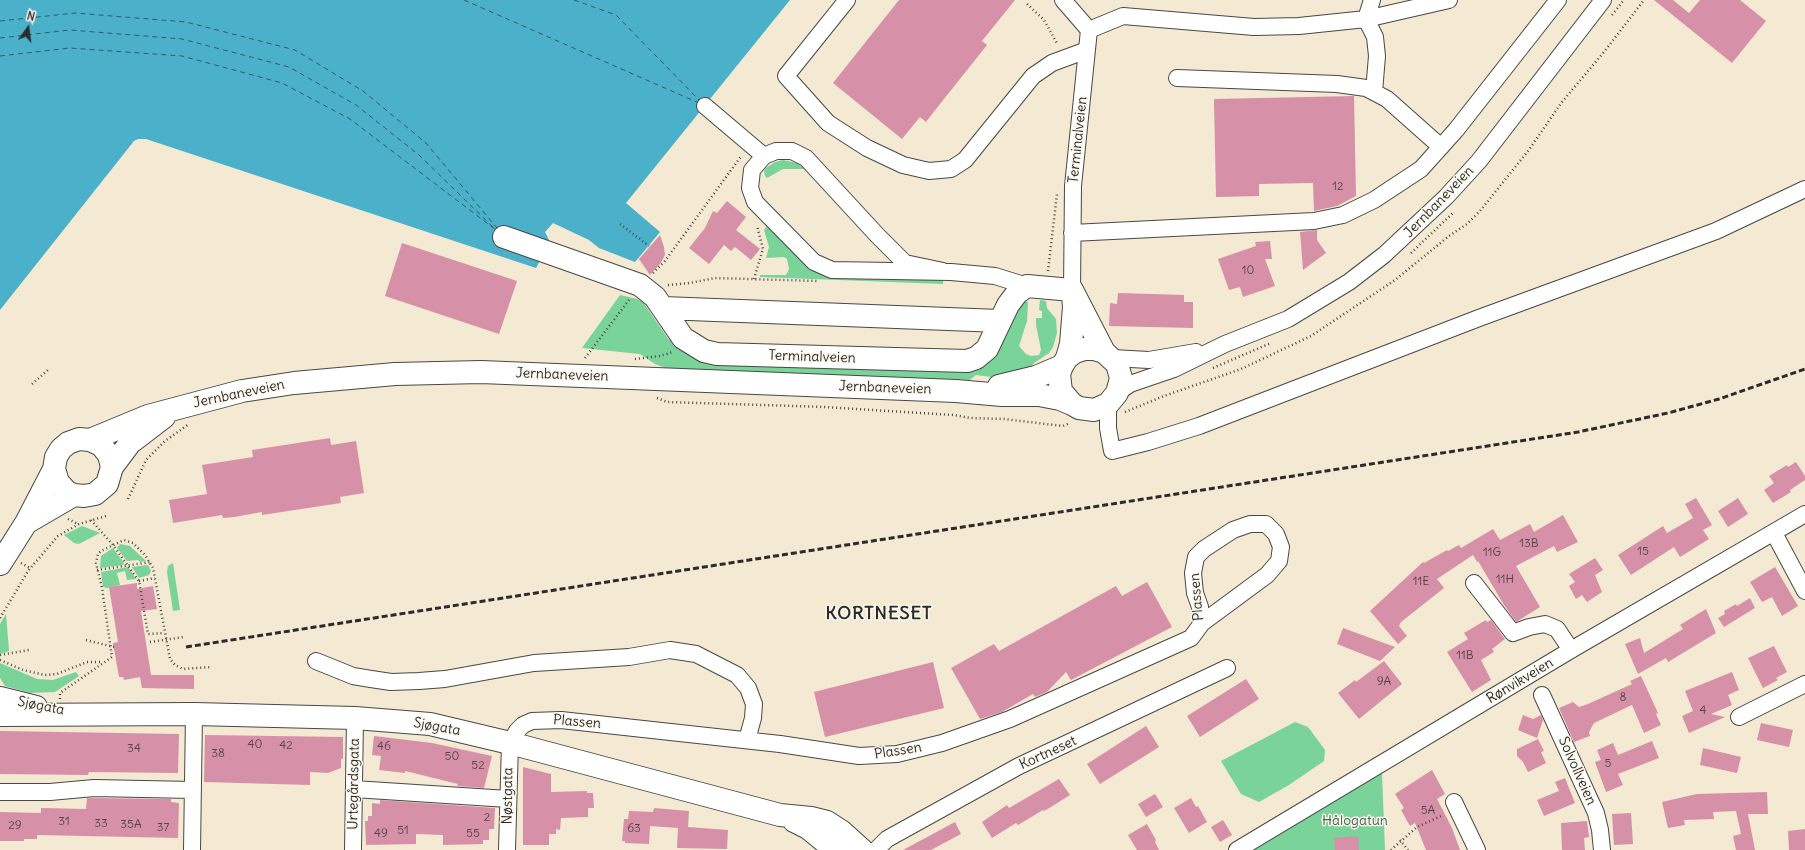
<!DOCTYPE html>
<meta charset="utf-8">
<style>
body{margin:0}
#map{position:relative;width:1805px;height:850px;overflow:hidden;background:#f4e9d2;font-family:Delius,sans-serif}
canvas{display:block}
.north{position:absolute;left:8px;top:8px;width:40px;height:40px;-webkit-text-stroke:3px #fbf7ec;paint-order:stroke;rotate:14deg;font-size:11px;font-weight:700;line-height:16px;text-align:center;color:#2b2b2b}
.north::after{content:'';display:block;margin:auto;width:14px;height:18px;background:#2b2b2b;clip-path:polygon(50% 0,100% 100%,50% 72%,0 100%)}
</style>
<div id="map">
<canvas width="1805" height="850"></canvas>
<div class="north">N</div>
</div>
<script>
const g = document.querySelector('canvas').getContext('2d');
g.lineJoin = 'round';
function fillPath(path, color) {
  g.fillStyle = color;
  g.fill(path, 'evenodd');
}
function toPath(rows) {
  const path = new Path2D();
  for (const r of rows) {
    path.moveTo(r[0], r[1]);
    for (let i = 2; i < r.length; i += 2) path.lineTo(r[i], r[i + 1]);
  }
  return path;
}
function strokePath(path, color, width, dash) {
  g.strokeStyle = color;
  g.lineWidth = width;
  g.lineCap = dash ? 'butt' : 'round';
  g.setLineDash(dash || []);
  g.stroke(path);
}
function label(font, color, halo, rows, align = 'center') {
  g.font = font + ' Delius,sans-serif';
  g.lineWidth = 3;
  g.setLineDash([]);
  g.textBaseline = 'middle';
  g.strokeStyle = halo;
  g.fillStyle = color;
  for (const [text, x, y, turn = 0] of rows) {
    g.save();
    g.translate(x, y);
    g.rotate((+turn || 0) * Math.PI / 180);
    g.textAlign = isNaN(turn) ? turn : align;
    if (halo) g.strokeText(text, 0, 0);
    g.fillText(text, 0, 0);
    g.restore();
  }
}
fillPath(toPath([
 [783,160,797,163,806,169,783,169,767,178,765,176,764,171,766,168,775,162],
 [769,224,805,262,943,279,943,284,760,277,760,275,786,275,789,269,787,259,784,257,766,258,769,247,764,230],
 [620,295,637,299,643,302,669,340,672,338,679,346,968,370,1004,336,1021,304,1026,300,1028,303,1027,321,1019,346,1026,354,1031,356,1039,355,1041,350,1036,325,1036,318,1042,318,1042,311,1039,310,1040,300,1046,301,1047,308,1056,319,1057,333,1053,347,1049,353,1034,363,1030,369,1014,374,991,377,976,375,970,380,684,371,668,369,655,364,640,354,582,348],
 [82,526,100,533,79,544,74,543,64,535],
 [120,544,130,546,146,561,140,562,138,560,127,561,117,548],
 [113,548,124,563,123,565,100,568,101,556],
 [173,563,180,610,173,611,167,572,168,566],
 [148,565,151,571,149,575,139,578,132,567],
 [128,567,136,579,127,580,125,571,117,573,120,585,107,588,103,587,101,572],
 [6,614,9,651,0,654,0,624],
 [0,663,37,679,53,680,76,672,79,676,55,692,30,693,5,686,0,678],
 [1295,722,1308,727,1325,750,1324,761,1289,785,1259,802,1241,794,1221,761],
 [1382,773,1385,850,1251,850,1303,819]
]), '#7ad399');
fillPath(toPath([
 [0,0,790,0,626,203,660,232,635,262,599,248,589,240,553,223,545,232,550,242,536,268,146,139,138,139,134,141,0,310]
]), '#4bb0ca');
strokePath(toPath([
 [464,0,699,103],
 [574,0,616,15,700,101],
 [0,21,75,13,186,22,295,50,363,91,426,143,497,228],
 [0,38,70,30,182,39,289,67,356,105,419,155,496,230],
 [0,56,70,48,182,56,282,83,350,119,496,230]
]), '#365a63', 1, [5, 4]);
fillPath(toPath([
 [899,0,1015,0,982,41,987,45,940,104,926,122,920,117,902,139,833,83],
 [1654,0,1673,0,1689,13,1700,0,1740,0,1766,21,1732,63],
 [1354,96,1356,196,1337,206,1314,211,1313,183,1259,184,1259,196,1216,197,1214,99],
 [727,201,746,217,736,230,760,249,751,260,735,247,731,251,724,245,709,264,689,248,705,228,713,211,717,213],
 [1317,230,1317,240,1326,253,1303,270,1300,232],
 [660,235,664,247,665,255,660,264,650,275,639,259],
 [1270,241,1272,259,1265,259,1275,286,1243,297,1240,287,1229,290,1218,259,1256,246,1255,242],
 [402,243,517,281,499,334,385,296],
 [1118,293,1184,295,1184,302,1193,302,1193,328,1109,326,1110,303,1117,304],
 [330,438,331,445,356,441,364,493,340,497,341,503,262,515,262,512,234,517,223,518,222,515,173,523,169,500,207,494,202,465,253,457,252,450],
 [1796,462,1805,476,1805,480,1790,490,1791,492,1773,503,1764,490,1774,483,1769,476,1787,465,1788,467],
 [1696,498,1712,525,1703,530,1709,539,1680,557,1674,547,1631,575,1618,555,1663,526,1667,533,1693,518,1685,504],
 [1738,498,1748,514,1728,527,1718,511],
 [1563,515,1578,542,1557,552,1554,546,1516,566,1540,607,1516,622,1504,605,1478,561,1477,562,1473,555,1437,579,1444,588,1401,622,1399,626,1407,636,1398,644,1370,611,1423,562,1424,563,1447,550,1448,551,1459,545,1461,548,1493,529,1500,540,1530,524,1534,532],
 [1595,558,1603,570,1595,575,1602,592,1587,602,1582,595,1576,599,1569,586,1575,582,1569,574],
 [1775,567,1798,606,1782,616,1772,597,1762,602,1750,582],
 [1147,582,1172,627,1071,680,1066,672,1047,692,1035,697,1033,694,1002,712,980,719,951,668,994,644,999,651,1116,586,1122,596],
 [137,583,137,589,153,586,157,609,141,611,151,675,194,675,194,689,142,688,140,677,124,680,123,677,119,677,113,643,118,642,109,587],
 [1750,598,1755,608,1724,627,1718,618,1725,614,1724,611,1736,604,1737,606],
 [1706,609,1716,633,1668,662,1666,658,1638,674,1625,644,1640,638,1644,653,1683,629,1680,625],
 [1486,620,1487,622,1491,620,1505,639,1492,649,1494,652,1481,660,1491,680,1472,692,1447,652,1468,639,1464,633],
 [1343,628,1395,647,1380,661,1337,644],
 [1774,646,1787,672,1776,678,1778,680,1763,688,1748,658],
 [1384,661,1402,684,1359,719,1338,693,1355,680,1356,682],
 [933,662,944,708,825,737,814,692],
 [1732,672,1739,690,1728,695,1732,705,1711,714,1725,717,1689,733,1682,716,1693,711,1685,691],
 [1641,676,1658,713,1656,714,1661,725,1644,733,1632,705,1594,723,1589,732,1590,736,1574,742,1559,708,1573,702,1579,707,1588,704,1632,684,1630,681],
 [1246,679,1259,699,1200,737,1187,716],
 [1523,715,1533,719,1541,715,1543,720,1537,738,1518,730],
 [1761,723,1793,730,1789,747,1757,740],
 [1146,726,1159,747,1100,784,1087,764],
 [0,731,179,734,178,773,89,772,88,775,0,774],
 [205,735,343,737,343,759,341,759,341,768,328,773,310,772,310,785,204,782],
 [374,736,432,743,492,756,484,788,457,786,458,784,405,771,405,773,379,770,381,756,372,755],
 [1538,739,1544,751,1541,752,1546,763,1528,772,1523,762,1517,756,1517,749],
 [1652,741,1659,758,1618,774,1623,785,1606,792,1595,762,1601,760,1597,750,1613,743,1618,755],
 [1703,748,1741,757,1737,773,1700,765],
 [523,767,551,774,551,792,587,791,587,793,593,793,594,808,588,808,588,817,561,818,560,830,556,829,556,834,549,834,549,845,523,845],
 [1432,770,1445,794,1437,799,1452,828,1460,850,1426,850,1415,823,1410,826,1401,810,1404,808,1395,794],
 [1565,778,1575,803,1544,816,1537,800,1559,791,1555,782],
 [1059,779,1070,795,1051,807,1044,811,1043,810,1018,825,1016,823,992,838,982,822,1007,805,1009,808],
 [1767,792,1768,814,1748,814,1755,850,1736,850,1733,836,1741,834,1736,811,1713,812,1714,819,1684,820,1685,825,1668,828,1662,802,1697,794],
 [1155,794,1163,807,1146,817,1138,804],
 [87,798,171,799,171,802,179,803,178,838,37,835,37,839,24,839,24,841,0,841,0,812,41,813,41,808,86,809],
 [1191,798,1196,807,1198,806,1207,822,1189,833,1174,808],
 [380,800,495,808,494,829,489,829,489,840,483,840,483,844,443,845,443,835,416,834,416,844,366,845,365,821,368,821,368,816,372,816,372,803,380,804],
 [654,808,689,811,688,827,728,830,727,849,677,848,678,828,650,826,649,844,625,843,625,841,622,841,624,819,628,819,629,811,653,812],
 [1631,813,1633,844,1614,845,1612,814],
 [1223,820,1232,835,1220,842,1211,827],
 [1587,821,1589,837,1584,838,1585,850,1562,850,1561,823],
 [955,822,961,834,931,850,903,850],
 [1147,824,1156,840,1155,842,1159,850,1137,850,1128,835],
 [1805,829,1805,850,1789,850,1788,831],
 [1358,836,1359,850,1335,850,1334,838]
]), '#d691a8');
const minor = toPath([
 [847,0,786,76,828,123,867,148,903,165,929,171,951,169,965,160,1033,76,1052,63,1087,50],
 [1063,0,1089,30,1073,186,1072,290],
 [1089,30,1123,16,1254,27,1299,26,1366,19,1372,0],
 [1177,78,1337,84,1366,88,1387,99,1441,147],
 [1374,92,1377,56,1375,37,1366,19,1449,0],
 [705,106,764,156],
 [1072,233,1314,221,1343,215,1374,200,1421,169,1456,130,1558,0],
 [943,271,905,263,877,235,806,158,792,151,776,151,764,156,752,170,750,188,755,202,814,262,832,270,951,272,995,276,1027,286],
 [1112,358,1149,360,1196,352],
 [1117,393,1130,384,1174,369,1225,344,1288,319,1349,282,1384,255,1446,197,1479,161,1603,0],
 [1108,404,1108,428,1112,451,1148,442,1199,426,1479,318,1716,231,1805,189],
 [1774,533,1805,591],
 [1474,583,1513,633,1529,627,1545,624,1557,629,1571,650],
 [316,661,353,676,371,679,391,682,419,681,445,679,534,663,629,657,670,650,696,654,737,675,748,688,754,704,753,718,747,740],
 [1542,695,1596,813,1600,830,1602,850],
 [1739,717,1805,684],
 [354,789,508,799],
 [0,792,50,792,94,788,193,790],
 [1454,802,1477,850],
 [192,850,194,714],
 [353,850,355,718],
 [507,850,510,743,517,731,523,725,532,721,561,720,780,744,859,756,897,754,942,743,1010,719,1191,638,1202,623,1200,607,1195,593,1193,573,1196,557,1204,549,1233,530,1250,524,1266,524,1276,534,1281,547,1279,561,1267,575,1202,623],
 [876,850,887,839,1019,766,1227,668],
 [1237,850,1571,650,1805,514]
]);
const highway = toPath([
 [504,237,640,285,655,297,683,338,704,351,717,354,967,361,976,358,987,349,1008,305,1017,293,1027,286,1072,290],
 [1072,290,1104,352,1117,364,1121,378,1117,393,1108,404,1094,410,1079,408,1072,404,1061,391,1059,374,1062,366,1067,358,1075,352,1084,349,1094,349,1104,352],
 [663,308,1000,321],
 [1067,358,1071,344,1074,307,1073,295],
 [999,386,1036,377,1062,366],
 [90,440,148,416,242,391,294,383,395,374,481,372,956,391,1002,395,1039,395,1060,399,1072,404],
 [112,467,130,443,164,417],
 [26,523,74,495,84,496,95,494,107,484,112,467,109,455,101,445,90,440,79,439,68,443,61,449,56,457,54,469,58,482,67,492,74,495],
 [0,564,26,523,54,469],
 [0,698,36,707],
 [0,715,194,714,355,718,430,724,510,743,780,815,811,818,827,822,841,831,862,850],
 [794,821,808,828,835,850]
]);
strokePath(minor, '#494844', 18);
strokePath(highway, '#494844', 24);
strokePath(toPath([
 [1027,4,1044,20,1058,45],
 [1612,15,1624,0],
 [620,224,649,246],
 [1411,253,1454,212],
 [1048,271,1057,194],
 [653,273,665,261,742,155],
 [754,279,763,249,757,226],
 [668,285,690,283,715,278,818,281],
 [585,358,629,300],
 [635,359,660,356,673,352],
 [1213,368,1271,343],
 [32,384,48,370],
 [657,398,667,402,825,407,954,415,970,418,1004,419,1063,426,1070,423],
 [1125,412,1164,396,1241,369,1311,336,1395,280,1449,236,1467,224,1480,211,1528,151,1562,102,1604,52,1644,0],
 [128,499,146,460,165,441,189,424],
 [68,519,78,524],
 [91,520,113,545,139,581,148,634,164,633],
 [21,563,30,568],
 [97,570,151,562],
 [139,581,155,578],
 [0,618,28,571,58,536,79,524,106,516],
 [86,640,114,647],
 [150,642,184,637],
 [0,655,29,650],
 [0,660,23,670,45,675,57,674,87,662,102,662],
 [60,699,60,693,112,657,102,588,96,563,98,554,101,551,124,540,133,543,145,555,153,568,170,659,175,665,183,669,211,667],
 [1400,840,1408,850],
 [1391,850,1417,827,1441,816]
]), '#494844', 2.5, [1, 3]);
strokePath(minor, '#fff', 16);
strokePath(highway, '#fff', 22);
strokePath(toPath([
 [186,647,1578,432,1668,413,1719,399,1805,369]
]), '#2b2b2b', 3, [6, 3]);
label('12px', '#56444a', null, [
 ["12",1338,187],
 ["10",1248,271],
 ["13B",1529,544],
 ["15",1643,552],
 ["11G",1492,553],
 ["11H",1505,580],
 ["11E",1421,582],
 ["11B",1465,656],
 ["9A",1384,682],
 ["8",1623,698],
 ["4",1703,711],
 ["40",255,745],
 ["42",286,746],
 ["46",384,747],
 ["34",134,749],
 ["38",218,754],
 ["50",452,757],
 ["5",1608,764],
 ["52",478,766],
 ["5A",1428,811],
 ["2",487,818],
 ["31",64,822],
 ["33",101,824],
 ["35A",131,825],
 ["29",15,826],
 ["37",163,828],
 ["63",634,829],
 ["51",403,831],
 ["49",381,834],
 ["55",473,834]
]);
label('14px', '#2b2b2b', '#fbf7ec', [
 ["Terminalveien",1078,140,-84],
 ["Jernbaneveien",1439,202,-46],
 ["Terminalveien",812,357,2],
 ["Jernbaneveien",562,375,2],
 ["Jernbaneveien",885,388,2],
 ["Jernbaneveien",239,394,-12],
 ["Plassen",1197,597,-95],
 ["Rønvikveien",1520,681,-31],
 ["Sjøgata",41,706,11],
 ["Plassen",577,722,5],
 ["Sjøgata",437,727,10],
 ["Plassen",898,751,-9],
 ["Kortneset",1048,753,-25],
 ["Solvollveien",1577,771,66],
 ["Urtegårdsgata",354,784,-89],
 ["Nøstgata",508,796,-89]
]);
label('14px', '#435d4c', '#fbf7ec', [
 ["Hålogatun",1355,821]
]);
g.letterSpacing = '1px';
label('bold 18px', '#2b2b2b', '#fbf7ec', [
 ["KORTNESET",879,614]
]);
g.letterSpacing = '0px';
</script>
